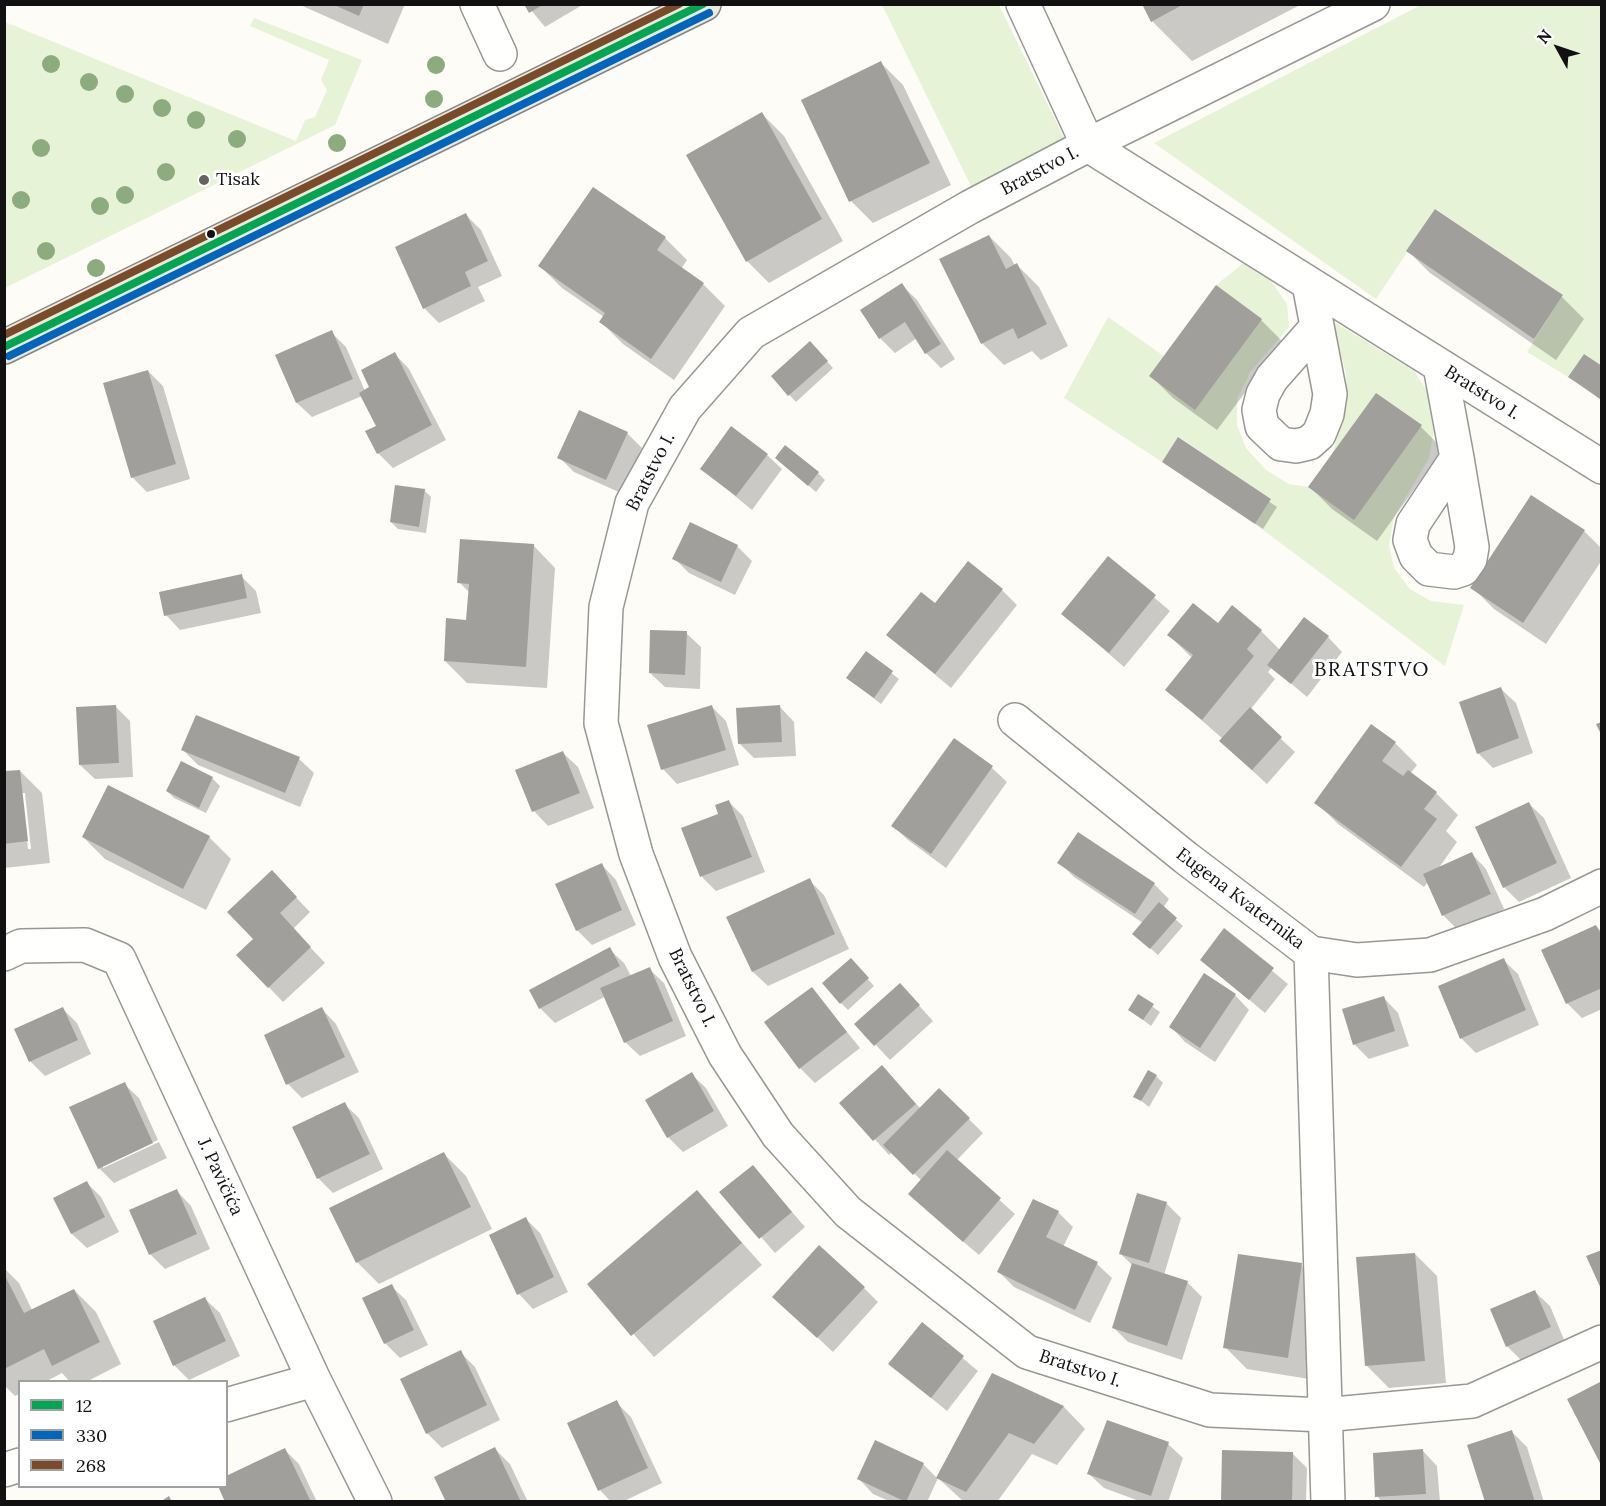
<!DOCTYPE html>
<meta charset="utf-8">
<style>
body{margin:0}
#map{position:relative;width:1606px;height:1506px;overflow:hidden;background:#fdfcf7;font-family:Lora,serif}
canvas{display:block}
.frame{position:absolute;inset:0;border:6px solid #111;pointer-events:none}
.legend{position:absolute;left:18px;top:1380px;width:210px;height:108px;box-sizing:border-box;background:#fff;border:2px solid #a0a0a0;margin:0;padding:8px 10px;list-style:none;font-size:18px;color:#111}
.legend li{display:flex;align-items:center;gap:12px;height:30px}
.legend b{width:30px;border:2px solid #a0a0a0}
.north{position:absolute;left:1528px;top:18px;width:60px;height:60px;-webkit-text-stroke:4px #fff;paint-order:stroke;rotate:310deg;font-size:16px;font-weight:700;line-height:24px;text-align:center;color:#111}
.north::after{content:'';display:block;margin:auto;width:21px;height:27px;background:#111;clip-path:polygon(50% 0,100% 100%,50% 72%,0 100%)}
</style>
<div id="map">
<canvas width="1606" height="1506"></canvas>
<div class="frame"></div>
<ul class="legend">
<li><b style="height:8px;background:#00a651"></b>12</li>
<li><b style="height:8px;background:#0065bd"></b>330</li>
<li><b style="height:8px;background:#7a4b2a"></b>268</li>
</ul>
<div class="north">N</div>
</div>
<script>
const g = document.querySelector('canvas').getContext('2d');
g.lineJoin = 'round';
function fillPath(path, color) {
  g.fillStyle = color;
  g.fill(path, 'evenodd');
}
function toPath(rows) {
  const path = new Path2D();
  for (const r of rows) {
    path.moveTo(r[0], r[1]);
    for (let i = 2; i < r.length; i += 2) path.lineTo(r[i], r[i + 1]);
  }
  return path;
}
function strokePath(path, color, width, dash) {
  g.strokeStyle = color;
  g.lineWidth = width;
  g.lineCap = dash ? 'butt' : 'round';
  g.setLineDash(dash || []);
  g.stroke(path);
}
function label(font, color, halo, rows, align = 'center') {
  g.font = font + ' Lora,serif';
  g.lineWidth = 6;
  g.setLineDash([]);
  g.textBaseline = 'middle';
  g.strokeStyle = halo;
  g.fillStyle = color;
  for (const [text, x, y, turn = 0] of rows) {
    g.save();
    g.translate(x, y);
    g.rotate((+turn || 0) * Math.PI / 180);
    g.textAlign = isNaN(turn) ? turn : align;
    if (halo) g.strokeText(text, 0, 0);
    g.fillText(text, 0, 0);
    g.restore();
  }
}
fillPath(toPath([
 [882,5,999,5,1066,142,972,188],
 [1421,5,1601,5,1601,366,1584,354,1568,377,1527,352,1563,295,1436,209,1376,299,1154,143],
 [254,18,362,60,335,125,5,288,5,22,296,141,305,120,315,117,327,90,321,80,329,60,250,26],
 [1244,263,1271,281,1287,304,1289,327,1251,371,1237,399,1237,425,1246,448,1266,470,1289,484,1308,487,1332,455,1347,403,1346,373,1331,320,1414,371,1431,397,1434,430,1429,458,1394,517,1389,545,1394,568,1410,589,1431,601,1464,605,1445,666,1255,524,1271,499,1179,437,1162,462,1064,398,1108,317,1164,356,1216,285]
]), '#e7f3d7');
fillPath(toPath([
 [298,4,405,4,388,44],
 [526,4,584,4,545,27],
 [1143,4,1302,4,1192,61,1152,21],
 [881,63,903,85,951,185,873,223,851,201],
 [762,114,784,136,843,241,769,283,747,261],
 [594,189,665,238,687,260,681,269,703,284,725,306,674,380,623,344,601,322,604,317,562,288,540,266],
 [1436,211,1562,297,1584,319,1556,360,1430,273,1408,251],
 [466,215,481,230,502,276,478,287,485,301,439,323,424,308],
 [989,236,1011,258,1015,266,1017,265,1039,287,1068,346,1041,360,1032,351,1004,365,982,343],
 [902,285,917,300,955,359,941,368,926,353,917,338,895,353,880,338],
 [1261,320,1283,342,1217,430,1173,398,1151,376],
 [331,332,346,347,365,391,371,388,395,354,409,369,446,440,393,468,378,453,378,426,362,396,312,417,297,403,277,356],
 [817,350,833,368,796,402,773,377],
 [1602,368,1602,401,1570,377],
 [148,371,163,386,190,479,147,492,132,477],
 [1377,395,1421,427,1443,449,1377,541,1332,509,1310,487],
 [627,433,642,448,621,493,574,472,559,457],
 [1179,439,1277,507,1263,529,1164,461],
 [767,455,782,469,752,510,702,469],
 [784,465,818,473,825,480,816,492],
 [424,490,431,497,426,533,398,529,391,522],
 [1532,497,1584,531,1602,549,1602,560,1546,644,1494,609,1472,587],
 [533,545,555,568,547,688,467,683,445,661,468,621,470,593,459,582],
 [737,546,752,561,735,595,689,573,674,558],
 [1108,558,1170,611,1124,667,1063,614],
 [241,576,256,591,261,613,180,630,166,615],
 [1002,590,1017,605,951,688,888,635],
 [1218,625,1261,631,1280,650,1328,637,1342,652,1307,697,1272,667,1268,672,1275,679,1250,710,1295,752,1267,784,1236,756,1221,741,1223,739,1167,690,1192,658,1169,635],
 [686,633,701,647,700,689,665,687,650,673],
 [866,653,899,679,881,704,855,684],
 [1501,689,1516,703,1533,753,1493,768,1478,753],
 [115,706,130,721,133,777,95,779,80,765],
 [711,706,726,721,739,765,677,784,663,769],
 [780,707,794,722,796,756,754,758,739,743],
 [954,740,992,768,1007,782,946,868,908,840,893,826],
 [1395,743,1417,765,1410,774,1436,793,1458,815,1446,831,1457,842,1438,869,1472,854,1486,869,1504,909,1458,930,1443,915,1428,882,1424,887,1338,824,1316,802],
 [183,750,299,759,314,773,300,807,198,765],
 [563,753,578,767,594,808,548,826,534,811],
 [182,763,213,779,220,786,206,813,174,798,167,791],
 [20,771,42,793,50,863,4,868,4,773],
 [22,793,25,793,31,849,28,849],
 [729,802,743,816,765,872,716,891,702,877,683,829,720,815],
 [1529,804,1544,818,1571,878,1519,902,1504,887],
 [1078,834,1154,884,1169,899,1163,908,1183,926,1158,955,1141,940,1143,923,1074,877,1059,862],
 [83,837,209,837,231,859,206,910,105,859],
 [602,865,616,880,636,925,592,945,577,930],
 [809,880,824,895,849,949,768,986,753,972],
 [286,887,310,912,293,929,325,963,283,1002,238,955,255,939],
 [1596,926,1602,932,1602,1009,1582,1018,1567,1003],
 [1224,931,1288,984,1265,1013,1202,960],
 [609,949,624,963,631,976,649,969,664,983,686,1036,640,1056,625,1042,606,996,555,1023,540,1008],
 [1503,960,1518,974,1539,1025,1476,1053,1461,1038],
 [857,967,874,986,848,1010,841,1003],
 [812,989,860,1048,815,1083,800,1068],
 [1235,995,1249,1010,1215,1062,1185,1042,1171,1027],
 [1139,997,1160,1012,1151,1026,1130,1010],
 [1384,998,1398,1013,1409,1046,1369,1059,1354,1044],
 [914,1000,933,1021,890,1060,856,1024],
 [63,1009,77,1023,91,1054,45,1076,30,1061],
 [322,1009,336,1024,359,1072,302,1098,288,1084],
 [691,1074,706,1088,728,1126,683,1152,668,1137,647,1100],
 [1156,1076,1163,1083,1149,1107,1135,1096],
 [896,1082,921,1109,939,1090,983,1133,956,1161,1015,1214,979,1255,925,1209,922,1181,892,1152,889,1155,842,1103],
 [124,1084,139,1098,158,1140,103,1165,103,1168,159,1142,167,1158,114,1183,99,1168],
 [344,1104,359,1118,383,1169,333,1193,318,1178],
 [444,1154,466,1176,492,1229,379,1284,357,1262],
 [753,1167,805,1227,775,1253,722,1192],
 [87,1183,101,1197,119,1232,87,1248,72,1234,55,1199],
 [177,1191,191,1206,210,1249,165,1269,150,1254],
 [697,1192,762,1265,654,1357,589,1284],
 [1138,1195,1167,1204,1181,1218,1164,1275,1188,1283,1202,1297,1182,1360,1128,1342,1113,1327,1133,1266,1120,1253],
 [1058,1212,1073,1227,1063,1247,1097,1264,1112,1278,1090,1323,1014,1287,999,1272],
 [525,1218,540,1233,568,1292,533,1309,519,1294],
 [1415,1254,1437,1276,1446,1383,1389,1388,1367,1366],
 [1301,1265,1323,1287,1309,1379,1247,1369,1225,1347],
 [4,1268,19,1283,32,1310,74,1290,96,1312,121,1364,86,1382,70,1382,62,1373,45,1382,20,1382,20,1394,15,1396,4,1385],
 [391,1286,406,1300,428,1345,400,1358,385,1343],
 [864,1288,878,1302,833,1352,789,1311],
 [1535,1292,1550,1306,1565,1342,1522,1361,1507,1346],
 [205,1299,220,1313,240,1356,189,1380,174,1365],
 [922,1324,978,1371,947,1411,890,1364],
 [460,1352,475,1367,500,1420,442,1448,427,1433],
 [993,1375,1064,1407,1085,1429,1057,1465,1032,1454,997,1502,964,1502,938,1478,927,1502,891,1502,873,1494,859,1479,923,1464,937,1478],
 [616,1402,631,1417,662,1483,622,1502,611,1502,600,1490,569,1424],
 [1512,1432,1527,1447,1544,1502,1486,1502],
 [1168,1444,1183,1458,1168,1502,1142,1502,1104,1488,1089,1474],
 [495,1449,510,1464,528,1502,448,1502],
 [285,1450,299,1464,317,1502,227,1502,226,1486],
 [1423,1451,1437,1466,1440,1502,1382,1502,1377,1496],
 [1292,1453,1307,1468,1306,1502,1222,1502]
]), '#0003');
fillPath(toPath([
 [332,4,364,4,359,16],
 [524,4,544,4,529,13],
 [1142,4,1184,4,1151,22],
 [881,61,930,163,849,202,801,100],
 [762,112,822,219,746,262,686,155],
 [593,187,666,237,657,250,704,283,651,359,599,322,605,313,538,266],
 [1435,209,1563,295,1534,339,1406,251],
 [466,213,488,261,465,272,471,286,423,309,395,247],
 [989,235,1006,269,1017,263,1047,324,1018,339,1013,328,981,344,939,259],
 [902,283,941,344,925,354,905,322,879,339,860,310],
 [1216,285,1262,319,1195,410,1149,376],
 [332,330,353,379,296,403,275,355],
 [810,341,828,361,788,396,771,376],
 [395,352,432,425,377,454,365,431,376,426,359,393,369,387,361,370],
 [1584,354,1602,366,1602,400,1568,377],
 [148,370,176,464,131,478,103,383],
 [1376,393,1422,425,1354,520,1308,487],
 [579,410,628,432,606,480,557,458],
 [731,426,768,454,736,496,700,469],
 [1178,437,1271,499,1255,524,1162,462],
 [785,445,819,472,808,486,775,458],
 [395,485,425,489,419,527,390,522],
 [1531,495,1585,530,1523,623,1470,588],
 [690,522,738,545,721,582,672,559],
 [460,539,534,544,526,667,444,661,446,618,466,620,469,584,457,583],
 [1108,556,1156,595,1109,653,1061,614],
 [968,561,1003,589,935,674,886,635,921,592,935,603],
 [242,574,247,598,164,616,159,592],
 [1193,603,1218,623,1232,605,1262,630,1247,649,1254,656,1202,720,1165,690,1193,655,1167,635],
 [1304,617,1329,636,1291,684,1267,665],
 [650,630,687,631,685,675,649,673],
 [866,651,893,671,874,698,846,678],
 [1501,687,1519,738,1477,754,1459,702],
 [116,705,119,763,79,765,76,707],
 [712,705,726,750,661,770,647,725],
 [780,705,782,742,738,744,736,708],
 [1250,707,1282,737,1252,770,1219,741],
 [196,715,300,757,285,793,181,750],
 [1602,722,1602,736,1596,724],
 [1371,724,1396,742,1382,761,1403,776,1408,770,1437,792,1424,809,1437,819,1401,867,1314,803],
 [954,738,993,766,931,854,891,826],
 [563,751,580,793,532,812,515,770],
 [181,761,213,777,199,808,166,791],
 [20,770,28,841,4,844,4,771],
 [108,785,210,836,183,889,82,837],
 [729,800,752,857,700,877,681,828,718,814,715,805],
 [1529,802,1557,863,1503,888,1475,827],
 [1078,832,1155,883,1135,914,1057,863],
 [1472,852,1491,894,1442,916,1423,874],
 [602,863,622,910,576,931,555,884],
 [272,870,297,897,280,913,311,947,268,988,236,955,253,939,227,912],
 [810,878,835,934,752,972,726,917],
 [1159,902,1177,918,1150,949,1132,934],
 [1596,925,1602,936,1602,988,1566,1004,1541,950],
 [1224,928,1274,968,1249,1000,1200,960],
 [610,947,620,966,539,1009,529,990],
 [851,958,869,978,840,1004,822,983],
 [1504,958,1526,1010,1460,1039,1438,986],
 [650,967,673,1021,624,1043,600,988],
 [1204,973,1236,994,1200,1048,1169,1027],
 [900,983,920,1005,874,1046,854,1024],
 [812,987,847,1032,799,1069,764,1022],
 [1138,994,1154,1004,1143,1020,1128,1010],
 [1384,996,1395,1031,1353,1045,1342,1009],
 [63,1007,78,1040,29,1062,14,1029],
 [322,1007,345,1057,286,1085,264,1035],
 [882,1065,916,1104,873,1141,839,1103],
 [1148,1070,1157,1075,1141,1101,1133,1097],
 [692,1072,714,1111,667,1138,645,1100],
 [125,1082,153,1143,98,1169,69,1107],
 [939,1088,970,1118,913,1175,883,1145],
 [345,1102,370,1154,317,1179,292,1127],
 [947,1150,1001,1198,963,1242,908,1194],
 [444,1152,471,1207,356,1263,329,1208],
 [753,1165,792,1212,759,1239,719,1192],
 [87,1181,105,1217,71,1234,53,1198],
 [177,1189,197,1234,149,1255,129,1210],
 [697,1190,742,1243,631,1336,587,1284],
 [1137,1193,1167,1202,1149,1263,1119,1254],
 [1033,1199,1059,1211,1046,1237,1098,1262,1075,1310,997,1272],
 [526,1217,554,1277,517,1295,489,1235],
 [819,1245,865,1287,817,1338,772,1297],
 [1602,1250,1602,1291,1586,1256],
 [1415,1253,1425,1361,1365,1366,1356,1257],
 [1238,1254,1302,1263,1288,1358,1223,1348],
 [1132,1263,1188,1281,1167,1346,1112,1328],
 [4,1274,24,1313,74,1289,100,1342,52,1366,44,1349,4,1369],
 [392,1284,414,1330,384,1344,362,1298],
 [1535,1290,1551,1327,1506,1347,1490,1309],
 [205,1297,226,1341,173,1366,153,1321],
 [922,1322,964,1356,931,1398,888,1364],
 [461,1350,487,1405,426,1434,400,1379],
 [992,1373,1064,1406,1034,1444,1009,1433,966,1492,936,1478],
 [1602,1381,1602,1462,1600,1463,1567,1399],
 [617,1400,648,1468,598,1491,567,1423],
 [1107,1420,1169,1442,1151,1496,1087,1474],
 [1512,1430,1535,1502,1485,1502,1467,1445],
 [875,1440,924,1463,906,1502,857,1479],
 [495,1447,521,1502,446,1502,434,1477],
 [285,1448,311,1502,225,1502,218,1486,226,1486,226,1476],
 [1423,1449,1426,1494,1375,1497,1373,1453],
 [1222,1450,1293,1452,1292,1502,1221,1502],
 [169,1496,172,1502,160,1502]
]), '#a19f9c');
const minor = toPath([
 [477,4,500,54],
 [1023,4,1088,145,1602,467],
 [1373,4,1088,145,970,207,751,333,685,408,632,503,606,607,601,723,636,854,675,957,725,1055,778,1135,848,1212,1027,1352,1210,1410,1324,1415,1472,1401,1602,1342],
 [1309,284,1330,394,1327,414,1319,434,1309,443,1296,446,1281,444,1262,426,1259,410,1263,394,1272,378,1317,327],
 [1440,366,1457,458,1472,547,1470,559,1463,569,1454,572,1429,569,1416,556,1410,540,1413,524,1457,458],
 [1015,720,1186,858,1311,953,1357,960,1430,955,1545,914,1602,886],
 [1311,953,1328,1502],
 [4,954,21,946,85,945,119,959,314,1380,375,1502],
 [226,1405,314,1380],
 [4,1470,20,1465]
]);
const major = toPath([
 [4,347,704,4]
]);
strokePath(minor, '#979795', 36);
strokePath(major, '#858482', 36);
strokePath(minor, '#fffffe', 33);
strokePath(major, '#ede9dc', 33);
strokePath(toPath([
 [4,347,703,4]
]), '#00a651', 8);
strokePath(toPath([
 [9,356,709,13]
]), '#0065bd', 8);
strokePath(toPath([
 [4,335,679,4]
]), '#7a4b2a', 8);
g.fillStyle = '#8cac80';
for (const [x, y] of [
 [51,64],
 [436,65],
 [89,82],
 [125,94],
 [434,99],
 [162,108],
 [196,120],
 [237,139],
 [337,143],
 [41,148],
 [166,172],
 [125,195],
 [21,200],
 [100,206],
 [46,251],
 [96,268]
]) {
  g.beginPath();
  g.arc(x, y, 9, 0, 2 * Math.PI);
  g.fill();
}
for (const [x, y, r, color] of [
 [204,180,6,"#646362"],
 [211,234,5,"#111"]
]) {
  const dot = new Path2D();
  dot.arc(x, y, r, 0, 2 * Math.PI);
  g.fillStyle = color;
  g.fill(dot);
  strokePath(dot, '#fff', 2);
}
label('18px', '#111', '#fff', [
 ["Bratstvo I.",1040,171,-28],
 ["Bratstvo I.",1482,393,32],
 ["Bratstvo I.",651,472,-63],
 ["Eugena Kvaternika",1240,899,37],
 ["Bratstvo I.",692,988,64],
 ["J. Pavičića",220,1177,65],
 ["Bratstvo I.",1080,1369,18]
]);
label('18px', '#111', '#fff', [
 ["Tisak",216,180]
], 'left');
g.letterSpacing = '1.5px';
label('20px', '#111', '#fff', [
 ["BRATSTVO",1372,670]
]);
g.letterSpacing = '0px';
</script>
